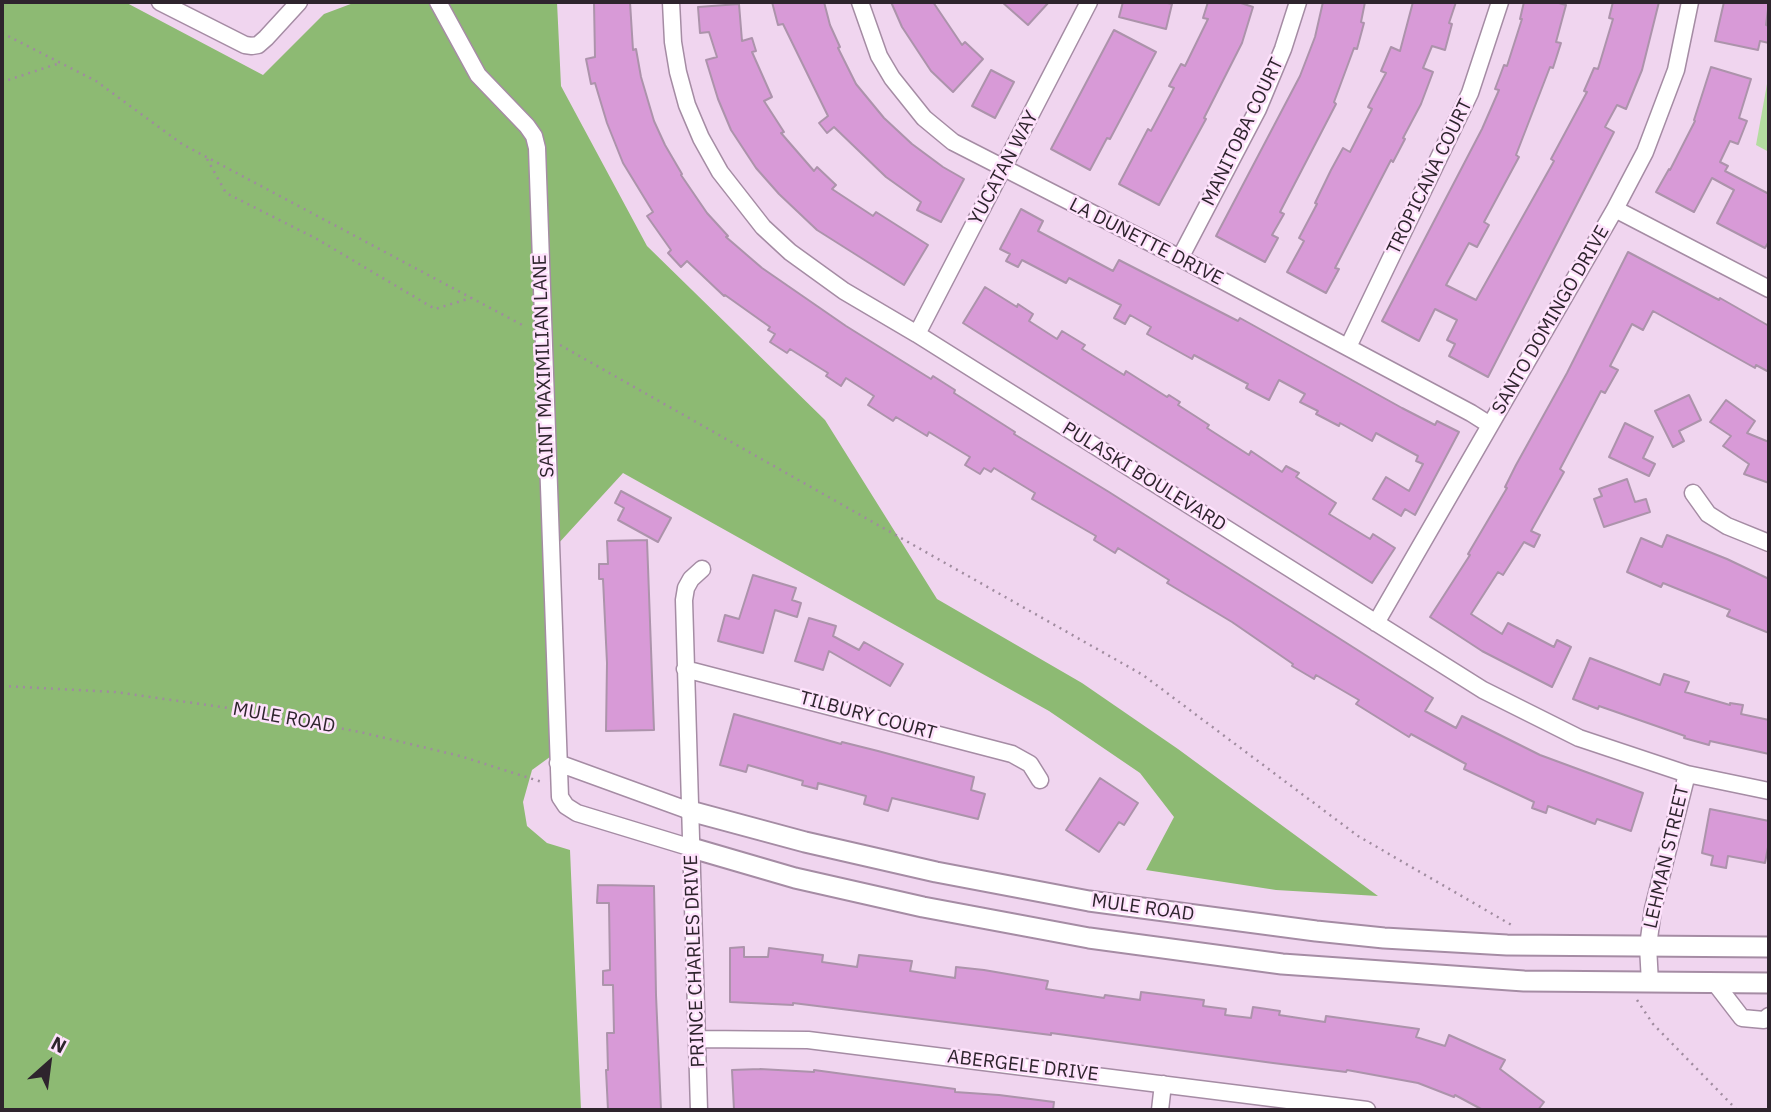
<!DOCTYPE html>
<style>
body{margin:0}
#map{position:relative;width:1771px;height:1112px;overflow:hidden;background:#f0d5ef;font-family:"IBM Plex Sans",sans-serif}
canvas{display:block}
.frame{position:absolute;inset:0;border:4px solid #2e242d;pointer-events:none}
.north{position:absolute;left:14px;top:1028px;width:70px;height:70px;-webkit-text-stroke:5px #fee2fc;paint-order:stroke;rotate:28deg;font-size:19px;font-weight:700;line-height:28px;text-align:center;color:#2e242d}
.north::after{content:'';display:block;margin:auto;width:24px;height:32px;background:#2e242d;clip-path:polygon(50% 0,100% 100%,50% 72%,0 100%)}
</style>
<div id="map">
<canvas width="1771" height="1112"></canvas>
<div class="frame"></div>
<div class="north">N</div>
</div>
<script>
const g = document.querySelector('canvas').getContext('2d');
g.lineJoin = 'round';
function fillPath(path, color) {
  g.fillStyle = color;
  g.fill(path, 'evenodd');
}
function toPath(rows) {
  const path = new Path2D();
  for (const r of rows) {
    path.moveTo(r[0], r[1]);
    for (let i = 2; i < r.length; i += 2) path.lineTo(r[i], r[i + 1]);
  }
  return path;
}
function strokePath(path, color, width, dash) {
  g.strokeStyle = color;
  g.lineWidth = width;
  g.lineCap = dash ? 'butt' : 'round';
  g.setLineDash(dash || []);
  g.stroke(path);
}
function label(font, color, halo, rows, align = 'center') {
  g.font = font + ' "IBM Plex Sans",sans-serif';
  g.lineWidth = 5;
  g.setLineDash([]);
  g.textBaseline = 'middle';
  g.strokeStyle = halo;
  g.fillStyle = color;
  for (const [text, x, y, turn = 0] of rows) {
    g.save();
    g.translate(x, y);
    g.rotate((+turn || 0) * Math.PI / 180);
    g.textAlign = isNaN(turn) ? turn : align;
    if (halo) g.strokeText(text, 0, 0);
    g.fillText(text, 0, 0);
    g.restore();
  }
}
fillPath(toPath([
 [1769,73,1769,152,1756,145]
]), '#b4dca0');
fillPath(toPath([
 [2,2,125,2,263,75,324,14,356,2,557,2,561,86,647,246,825,420,937,599,1082,683,1178,749,1378,896,1276,890,1146,870,1174,817,1140,773,1049,711,623,473,557,545,565,746,532,770,523,802,527,826,547,843,570,850,581,1110,2,1110]
]), '#8dba73');
const building = toPath([
 [594,2,630,2,633,50,636,49,641,77,654,121,665,145,682,174,681,175,707,213,728,236,726,237,762,268,846,326,931,379,933,376,955,390,954,393,1015,432,1014,434,1109,492,1433,698,1425,711,1456,728,1462,716,1540,755,1643,793,1631,831,1597,819,1595,824,1548,806,1546,813,1532,808,1534,802,1464,769,1466,764,1411,734,1409,737,1356,704,1359,700,1316,675,1314,679,1292,666,1293,664,1232,622,1167,583,1169,580,1118,548,1115,553,1094,540,1096,536,1032,499,1035,493,994,468,991,472,984,468,980,474,965,465,970,457,929,432,927,436,896,417,893,421,868,405,874,396,846,378,841,386,826,376,828,373,790,349,787,353,770,342,775,334,768,330,770,327,725,295,724,296,687,261,681,267,668,253,671,250,647,216,653,212,623,163,607,123,595,83,591,84,586,59,595,57,594,2],
 [772,2,824,2,830,25,840,47,838,48,856,84,884,118,912,144,943,167,964,179,941,222,917,210,921,202,886,177,834,127,827,133,819,123,828,116,783,24,778,25,772,2],
 [891,2,933,2,962,45,965,42,983,59,953,92,931,71,902,27,891,2],
 [1002,2,1049,2,1028,25,1002,2],
 [1123,2,1163,2,1172,4,1166,29,1119,17,1123,2],
 [1208,2,1238,2,1253,7,1242,43,1204,118,1206,119,1159,205,1119,184,1148,129,1151,131,1174,88,1169,86,1181,64,1185,66,1208,19,1203,18,1208,2],
 [1323,2,1365,2,1361,22,1364,23,1357,49,1354,48,1334,102,1336,104,1280,212,1284,214,1272,235,1278,238,1265,262,1216,236,1300,76,1315,37,1323,2],
 [1413,2,1456,2,1449,23,1452,24,1445,50,1432,46,1423,68,1433,72,1421,104,1403,138,1405,139,1393,162,1391,160,1335,268,1339,269,1326,293,1287,272,1304,241,1299,238,1317,204,1315,203,1331,170,1343,148,1350,152,1372,109,1368,107,1386,73,1381,71,1391,47,1400,51,1413,2],
 [1524,2,1555,2,1566,5,1556,42,1561,43,1553,68,1550,67,1516,155,1519,157,1484,222,1489,225,1477,247,1469,243,1446,285,1476,300,1554,161,1551,159,1587,92,1584,91,1594,68,1598,69,1613,19,1609,18,1613,2,1659,2,1642,70,1626,109,1617,105,1605,127,1614,132,1488,377,1449,356,1455,344,1447,340,1457,320,1435,309,1419,341,1382,321,1482,129,1499,90,1495,89,1504,65,1507,66,1522,19,1520,19,1524,2],
 [1724,2,1769,2,1766,25,1769,26,1769,43,1760,41,1758,50,1715,41,1724,2],
 [739,4,742,41,752,38,756,51,752,52,772,97,764,101,784,132,781,133,814,171,817,167,836,185,832,189,873,216,876,212,928,245,904,285,817,230,779,194,756,168,731,130,718,99,706,60,717,57,709,32,700,33,698,7,739,4],
 [1114,30,1156,52,1110,139,1107,138,1090,170,1051,149,1114,30],
 [1711,67,1751,79,1739,118,1747,121,1738,144,1730,141,1720,162,1728,166,1725,171,1769,194,1769,241,1765,248,1717,223,1734,190,1712,178,1694,212,1656,192,1669,169,1670,170,1695,121,1694,120,1711,67],
 [991,70,1014,82,995,118,972,106,991,70],
 [1021,209,1043,221,1038,231,1113,271,1119,260,1238,321,1240,318,1402,408,1435,425,1437,421,1459,432,1415,515,1405,509,1401,516,1373,499,1386,477,1409,491,1423,464,1416,461,1418,456,1376,433,1372,441,1340,423,1339,426,1316,414,1318,411,1300,402,1305,394,1279,380,1269,400,1246,388,1248,384,1194,355,1192,359,1147,334,1151,327,1130,315,1125,324,1114,318,1121,305,1069,278,1066,283,1022,260,1018,267,1006,261,1010,254,1000,249,1021,209],
 [1628,252,1719,300,1720,298,1769,326,1769,372,1756,365,1755,368,1653,311,1643,330,1632,324,1610,366,1618,370,1605,393,1601,391,1560,469,1564,472,1531,531,1540,535,1534,547,1524,542,1503,575,1498,572,1471,614,1502,634,1508,623,1554,647,1557,640,1571,647,1552,687,1482,651,1430,617,1470,555,1468,554,1507,488,1505,487,1516,465,1567,373,1628,252],
 [985,287,1017,307,1018,304,1033,314,1029,321,1057,339,1062,331,1085,345,1082,349,1124,375,1126,371,1167,397,1169,395,1180,402,1178,405,1209,425,1207,428,1249,455,1251,451,1282,472,1286,466,1299,473,1296,477,1336,503,1329,514,1370,539,1373,534,1395,548,1372,583,963,323,985,287],
 [1689,395,1701,420,1679,431,1684,441,1673,447,1655,411,1689,395],
 [1726,400,1755,421,1747,433,1769,442,1769,483,1744,474,1749,464,1723,446,1731,436,1710,422,1726,400],
 [1625,423,1653,437,1643,458,1655,464,1649,476,1609,457,1625,423],
 [1627,479,1635,502,1646,499,1650,512,1604,527,1594,499,1602,496,1599,489,1627,479],
 [621,491,671,518,658,542,618,520,624,508,615,503,621,491],
 [1667,535,1727,559,1769,579,1769,633,1727,616,1730,610,1663,583,1661,587,1627,572,1641,538,1662,547,1667,535],
 [647,540,654,730,606,731,607,663,603,579,599,579,599,564,608,564,607,541,647,540],
 [753,575,796,588,792,600,801,603,797,617,775,610,763,653,718,641,725,615,739,619,753,575],
 [809,618,836,626,833,636,859,650,864,642,903,664,890,686,829,651,823,670,795,661,809,618],
 [1590,658,1660,685,1664,674,1689,682,1685,692,1730,705,1730,703,1743,705,1741,714,1769,720,1769,754,1710,741,1709,745,1684,738,1685,736,1599,706,1598,709,1573,699,1590,658],
 [734,714,841,744,842,742,878,751,974,777,971,790,985,794,978,819,892,798,888,811,864,804,866,796,818,783,817,789,802,785,803,781,748,765,746,772,720,765,734,714],
 [1100,778,1138,803,1124,825,1119,822,1099,852,1066,830,1100,778],
 [1710,809,1769,821,1769,842,1765,863,1728,856,1726,868,1711,865,1713,856,1702,853,1710,809],
 [598,885,654,886,656,995,661,1110,608,1110,606,1070,608,1070,607,1033,614,1033,613,985,603,985,603,971,610,970,609,903,597,903,598,885],
 [744,947,744,957,768,957,769,948,823,955,822,962,857,967,859,955,894,959,912,961,910,971,955,978,956,967,984,970,1048,981,1046,989,1104,998,1105,995,1140,1000,1141,992,1204,1000,1203,1006,1226,1009,1225,1015,1251,1018,1253,1007,1280,1011,1279,1015,1325,1022,1326,1016,1419,1029,1416,1037,1445,1046,1449,1035,1505,1060,1500,1069,1544,1102,1538,1110,1483,1110,1455,1095,1454,1097,1418,1083,1347,1070,1346,1072,1273,1063,1051,1033,1051,1035,793,1003,793,1005,730,1002,730,948,744,947],
 [760,1069,814,1072,814,1070,955,1089,955,1092,999,1095,1054,1102,1053,1110,734,1110,732,1070,760,1069]
]);
fillPath(building, '#d89ad7');
strokePath(building, '#ac93ab', 2);
const minor = toPath([
 [160,2,245,45,252,46,258,45,266,38,299,2],
 [438,2,478,75,527,126,534,136,537,148,560,797,566,806,577,813,692,848],
 [671,2,673,42,678,72,687,105,701,138,720,172,763,227,790,252,844,291,917,334,1483,690,1579,738,1687,774,1769,791],
 [860,2,879,56,892,78,924,118,953,142,1180,258,1471,413,1490,425],
 [1615,209,1769,289],
 [1180,258,1258,109,1283,49,1298,2],
 [917,334,1089,2],
 [1348,347,1470,93,1500,2],
 [1693,493,1708,514,1727,526,1769,543],
 [1376,623,1615,209,1645,152,1676,70,1690,2],
 [685,669,1012,754,1030,764,1040,780],
 [558,763,690,811],
 [1650,983,1648,946,1653,909,1687,774],
 [1715,983,1742,1018,1764,1020,1769,1016],
 [698,1039,808,1040,1367,1110],
 [699,1110,684,600,686,588,691,579,702,569],
 [1160,1110,1163,1084]
]);
const major = toPath([
 [690,811,805,842,936,872,1089,901,1316,931,1384,938,1507,945,1769,947],
 [692,848,795,878,923,907,1089,938,1282,964,1524,981,1769,983]
]);
strokePath(minor, '#a58ca4', 19);
strokePath(major, '#a58ca4', 23);
strokePath(toPath([
 [2,33,96,81,182,144,526,327],
 [2,79,5,81,60,63],
 [207,159,226,193,317,239,435,309,471,298],
 [560,345,1143,675,1358,836,1515,927],
 [2,686,115,692,243,710,360,732,460,756,542,782],
 [1637,1000,1653,1024,1737,1110]
]), '#a08c9f', 2.5, [2, 5]);
strokePath(minor, '#fff', 16);
strokePath(major, '#fff', 19);
label('19px', '#2e242d', '#fee2fc', [
 ["MANITOBA COURT",1243,132,-64],
 ["YUCATAN WAY",1004,168,-62],
 ["TROPICANA COURT",1430,177,-64],
 ["LA DUNETTE DRIVE",1146,242,27],
 ["SANTO DOMINGO DRIVE",1551,320,-60],
 ["SAINT MAXIMILIAN LANE",544,366,-92],
 ["PULASKI BOULEVARD",1144,477,32],
 ["TILBURY COURT",868,716,15],
 ["MULE ROAD",284,718,10],
 ["LEHMAN STREET",1667,857,-77],
 ["MULE ROAD",1143,908,8],
 ["PRINCE CHARLES DRIVE",695,961,-92],
 ["ABERGELE DRIVE",1023,1066,7]
]);
</script>
